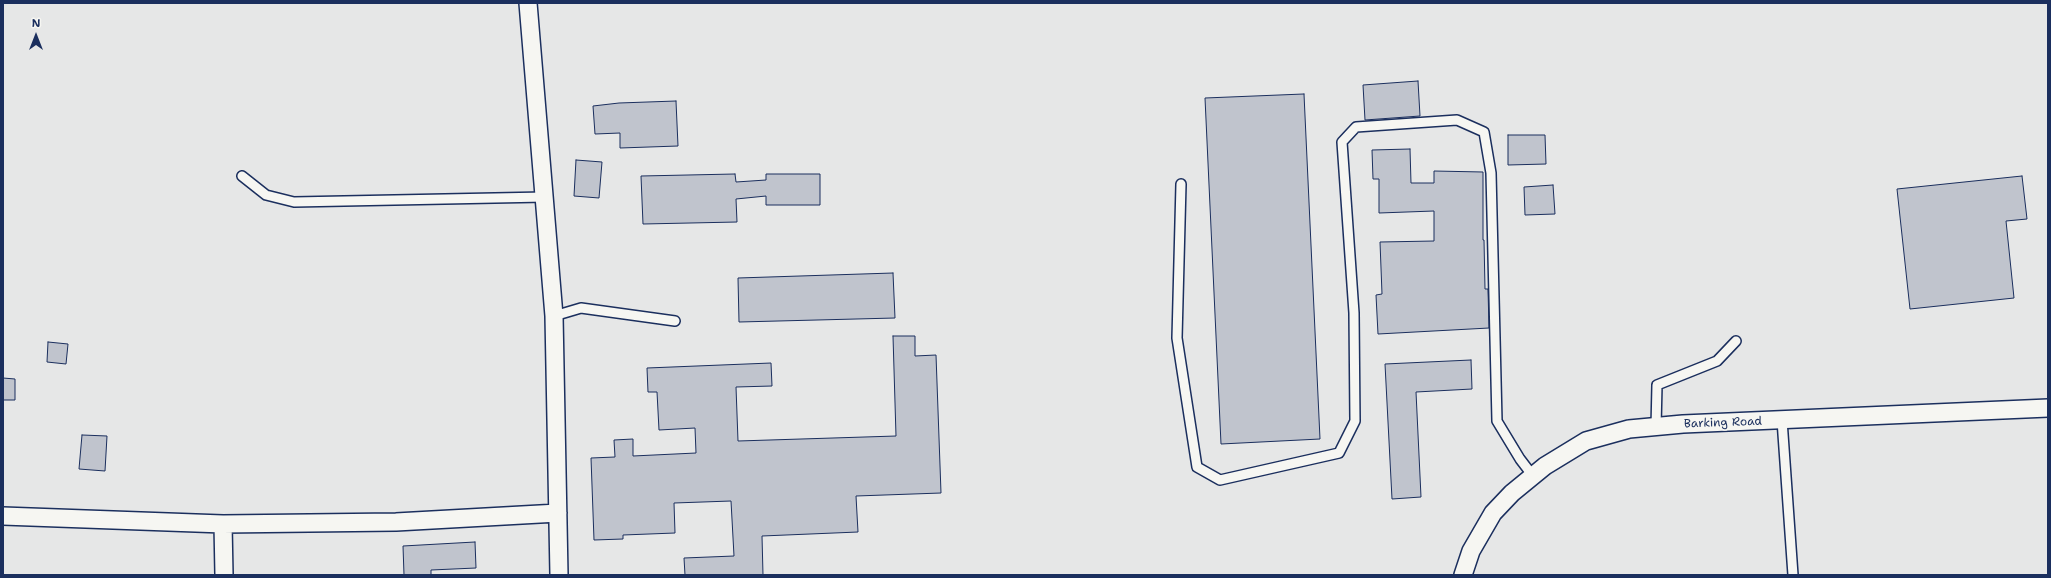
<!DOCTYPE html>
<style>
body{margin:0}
#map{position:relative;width:2051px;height:578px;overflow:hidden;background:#f6f6f2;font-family:"Shantell Sans",sans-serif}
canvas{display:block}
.frame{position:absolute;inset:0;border:4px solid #1b2f5e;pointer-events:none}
.north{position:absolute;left:16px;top:16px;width:40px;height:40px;-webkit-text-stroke:3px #f6f6f2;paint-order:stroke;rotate:0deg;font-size:11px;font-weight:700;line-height:16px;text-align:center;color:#1b2f5e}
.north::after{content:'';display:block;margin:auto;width:14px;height:18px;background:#1b2f5e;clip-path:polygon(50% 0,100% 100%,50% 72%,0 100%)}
</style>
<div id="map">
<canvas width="2051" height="578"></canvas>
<div class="frame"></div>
<div class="north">N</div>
</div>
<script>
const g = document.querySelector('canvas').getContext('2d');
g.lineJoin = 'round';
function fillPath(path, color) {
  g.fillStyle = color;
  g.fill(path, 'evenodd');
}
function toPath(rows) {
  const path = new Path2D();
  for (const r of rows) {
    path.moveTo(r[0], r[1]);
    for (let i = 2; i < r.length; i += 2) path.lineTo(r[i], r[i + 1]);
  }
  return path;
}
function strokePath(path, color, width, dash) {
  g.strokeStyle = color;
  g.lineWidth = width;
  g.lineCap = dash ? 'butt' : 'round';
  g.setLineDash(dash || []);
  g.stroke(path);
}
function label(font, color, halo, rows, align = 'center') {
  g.font = font + ' "Shantell Sans",sans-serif';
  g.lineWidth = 3;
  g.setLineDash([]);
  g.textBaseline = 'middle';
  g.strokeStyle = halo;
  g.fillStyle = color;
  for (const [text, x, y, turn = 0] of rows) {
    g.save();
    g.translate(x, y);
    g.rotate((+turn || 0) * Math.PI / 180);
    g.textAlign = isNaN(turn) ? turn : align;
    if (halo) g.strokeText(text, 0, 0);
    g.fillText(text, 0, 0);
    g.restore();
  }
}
fillPath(toPath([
 [3,3,2048,3,2048,575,3,575]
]), '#e6e7e7');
const building = toPath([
 [1418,81,1420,116,1365,120,1363,85,1418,81],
 [1304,94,1320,439,1221,444,1205,98,1304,94],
 [676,101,678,146,620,148,620,133,595,134,593,106,619,103,676,101],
 [1508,135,1545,135,1546,164,1508,165,1508,135],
 [1410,149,1411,183,1434,183,1434,171,1483,172,1483,240,1484,240,1485,289,1488,289,1489,328,1378,334,1376,295,1382,294,1380,242,1434,241,1434,211,1379,213,1379,179,1373,179,1372,150,1410,149],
 [576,160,602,162,599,198,574,196,576,160],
 [735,174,736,182,766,180,766,174,820,174,820,205,766,205,766,196,736,199,737,222,643,224,641,176,735,174],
 [2022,176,2027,219,2006,221,2014,298,1910,309,1897,189,2022,176],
 [1553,185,1555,214,1525,215,1524,187,1553,185],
 [893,273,895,318,739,322,738,278,893,273],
 [893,336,915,336,915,356,936,355,941,493,856,496,858,532,762,536,763,575,685,575,684,558,734,556,731,501,674,503,675,533,623,535,623,539,594,540,591,458,615,457,614,440,633,439,633,456,696,453,695,428,659,430,657,392,648,392,647,368,771,363,772,386,736,387,738,441,896,436,893,336],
 [48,342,68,344,66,364,47,362,48,342],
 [1471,360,1472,389,1416,392,1421,497,1392,499,1385,364,1471,360],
 [3,378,15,379,15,400,3,400,3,378],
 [82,435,107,436,105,471,79,469,82,435],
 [475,542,476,568,431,570,431,575,404,575,403,546,475,542]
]);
fillPath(building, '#c0c4cd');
strokePath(building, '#1b2f5e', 1);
const service = toPath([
 [242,176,266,195,294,202,545,197],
 [1181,184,1177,338,1197,467,1220,480,1339,453,1355,421,1354,313,1342,142,1356,127,1457,120,1484,132,1491,173,1497,421,1520,459,1533,476],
 [554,316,581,308,675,321],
 [1782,420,1793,575],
 [1656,427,1657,385,1717,361,1736,341]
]);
const minor = toPath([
 [528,3,554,316,559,575],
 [3,516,223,524,396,522,558,513],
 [223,524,224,575],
 [1463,575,1471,551,1493,513,1512,493,1545,466,1586,441,1629,429,1683,424,2048,408]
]);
strokePath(service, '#1b2f5e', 12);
strokePath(minor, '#1b2f5e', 20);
strokePath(service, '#f6f6f2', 9);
strokePath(minor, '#f6f6f2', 17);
label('12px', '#1b2f5e', '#f6f6f2', [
 ["Barking Road",1723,423,-2]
]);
</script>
